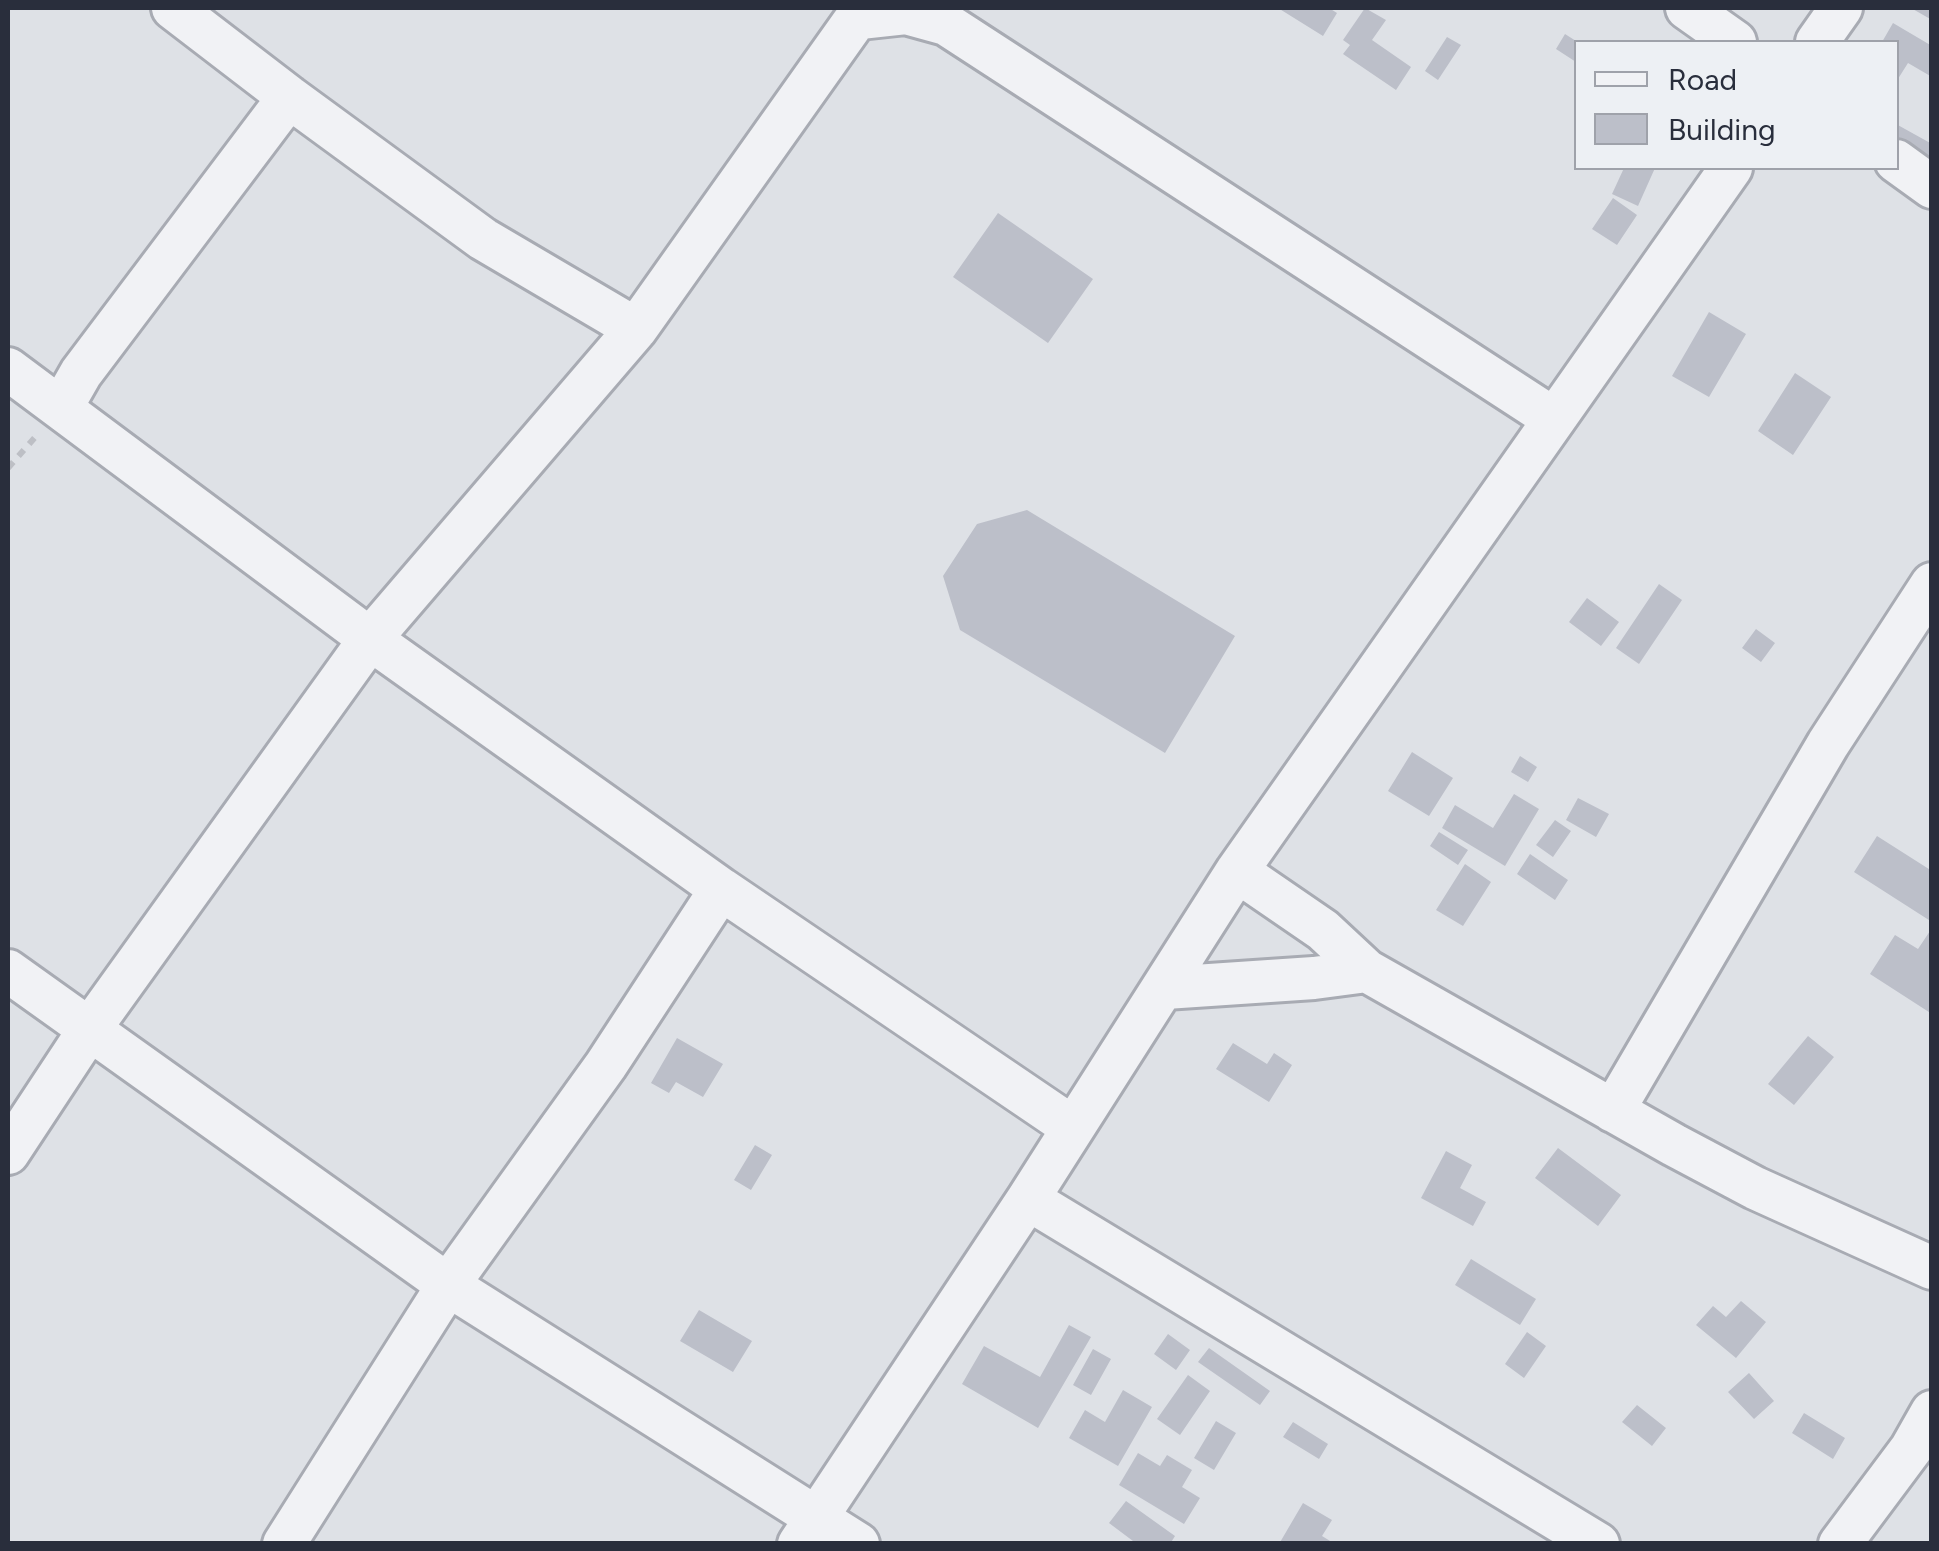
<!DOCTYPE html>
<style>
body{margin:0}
#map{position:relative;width:1939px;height:1551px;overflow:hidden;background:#dee1e6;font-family:Figtree,sans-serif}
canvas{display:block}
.frame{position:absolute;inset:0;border:10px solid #292e3c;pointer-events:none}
.legend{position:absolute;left:1574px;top:40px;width:325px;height:130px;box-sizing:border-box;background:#edf0f4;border:2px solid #9fa2aa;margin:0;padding:12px 18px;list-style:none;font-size:30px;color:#292e3c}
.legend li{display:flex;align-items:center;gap:20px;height:50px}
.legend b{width:50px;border:2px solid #9fa2aa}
</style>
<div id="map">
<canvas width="1939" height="1551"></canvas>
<div class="frame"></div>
<ul class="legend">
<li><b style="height:12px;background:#f1f2f5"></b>Road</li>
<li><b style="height:28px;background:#bcbfc9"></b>Building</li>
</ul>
</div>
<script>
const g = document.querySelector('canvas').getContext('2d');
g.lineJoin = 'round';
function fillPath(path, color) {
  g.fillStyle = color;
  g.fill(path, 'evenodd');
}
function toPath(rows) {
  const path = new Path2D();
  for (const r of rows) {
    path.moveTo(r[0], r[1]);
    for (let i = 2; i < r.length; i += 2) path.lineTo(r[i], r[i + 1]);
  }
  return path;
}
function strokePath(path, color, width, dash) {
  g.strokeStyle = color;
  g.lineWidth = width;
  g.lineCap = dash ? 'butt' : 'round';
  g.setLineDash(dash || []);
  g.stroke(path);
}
fillPath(toPath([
 [1278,8,1329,8,1337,13,1323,36],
 [1365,8,1386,20,1372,40,1411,67,1396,90,1343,54,1350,45,1343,40],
 [1911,8,1932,8,1932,20],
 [1893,23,1932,46,1932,77,1908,63,1896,82,1896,42,1882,42],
 [1565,34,1576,41,1576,62,1556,49],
 [1447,37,1461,45,1438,80,1425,71],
 [1896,124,1932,144,1932,170,1896,150],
 [1624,168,1655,168,1638,206,1612,194],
 [1613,198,1637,215,1617,245,1592,229],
 [998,213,1093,279,1048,343,953,277],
 [1709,312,1746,334,1709,397,1672,376],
 [1795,373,1831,397,1793,455,1758,431],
 [1027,510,1235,636,1165,753,960,630,943,576,977,524],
 [1659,584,1682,600,1639,664,1616,648],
 [1587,598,1619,622,1601,646,1569,622],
 [1756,629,1775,643,1761,662,1742,648],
 [1412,752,1453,778,1429,816,1388,791],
 [1520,756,1537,767,1528,782,1511,772],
 [1514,794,1539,809,1505,866,1442,828,1455,805,1493,828],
 [1578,798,1609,814,1596,837,1566,820],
 [1555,820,1571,831,1553,857,1536,845],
 [1439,832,1468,850,1458,865,1430,846],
 [1877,836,1932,871,1932,922,1854,872],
 [1530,854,1568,880,1555,900,1517,874],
 [1465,864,1491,882,1463,926,1436,910],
 [1932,928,1932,1014,1870,974,1895,935,1918,949],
 [1808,1036,1834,1057,1794,1105,1768,1084],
 [677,1038,723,1064,703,1097,676,1082,669,1093,651,1083],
 [1233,1043,1267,1064,1274,1053,1292,1065,1269,1102,1216,1069],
 [755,1145,772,1155,751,1190,734,1180],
 [1558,1148,1621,1195,1598,1226,1535,1178],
 [1446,1151,1472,1165,1460,1188,1486,1202,1473,1226,1421,1198],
 [1471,1259,1536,1299,1520,1325,1455,1285],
 [1741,1301,1766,1322,1736,1358,1696,1325,1713,1306,1726,1317],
 [699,1310,752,1341,733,1372,680,1341],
 [1069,1325,1091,1337,1038,1428,962,1384,984,1346,1040,1377],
 [1527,1332,1546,1346,1524,1378,1505,1364],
 [1168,1334,1190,1350,1176,1370,1154,1354],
 [1209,1348,1270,1391,1260,1405,1198,1362],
 [1093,1349,1111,1359,1091,1395,1073,1385],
 [1749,1373,1774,1401,1754,1419,1728,1392],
 [1188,1375,1210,1391,1180,1435,1157,1419],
 [1123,1390,1152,1407,1118,1466,1069,1438,1085,1410,1105,1422],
 [1637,1405,1666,1428,1652,1446,1622,1422],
 [1804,1413,1845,1438,1833,1459,1792,1433],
 [1216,1421,1236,1433,1214,1470,1194,1458],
 [1293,1422,1328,1444,1319,1459,1283,1437],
 [1138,1453,1160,1466,1167,1455,1192,1470,1182,1487,1200,1498,1184,1524,1119,1485],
 [1126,1501,1175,1536,1170,1544,1137,1544,1109,1523],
 [1303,1503,1332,1520,1322,1536,1335,1544,1279,1544]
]), '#bcbfc9');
const minor = toPath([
 [173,8,289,97,483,239,636,329],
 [1687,8,1735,42],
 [1817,42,1841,8],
 [1896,161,1932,187],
 [8,369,370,639,721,889,1072,1127],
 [61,408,81,373,289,97],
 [1237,871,1323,930,1367,971,1674,1145,1755,1188,1932,1268],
 [8,971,448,1285,858,1544],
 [1165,988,1314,978,1367,971],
 [1613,1111,1828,744,1932,584],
 [8,1153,89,1030,370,639,636,329,853,23,860,18,906,13,946,24,1554,419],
 [1028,1199,1598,1544],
 [284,1544,448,1285,606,1065,721,889],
 [799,1544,1028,1199,1237,871,1731,168],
 [1840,1544,1911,1449,1932,1412]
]);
strokePath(minor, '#a8abb3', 48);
strokePath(toPath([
 [8,468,37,435]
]), '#bdbfc5', 6, [8, 8]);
strokePath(minor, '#f1f2f5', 42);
</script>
